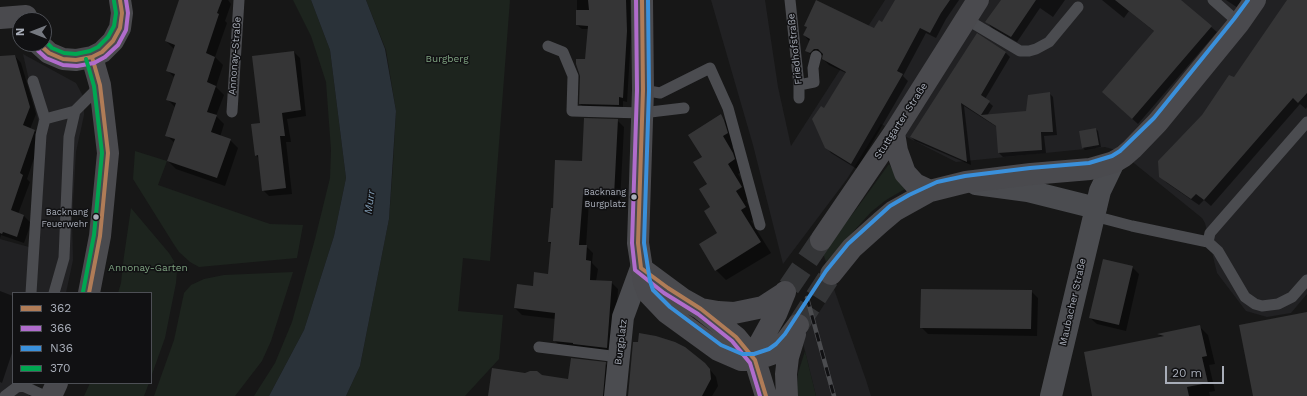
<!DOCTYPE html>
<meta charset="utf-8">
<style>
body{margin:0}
#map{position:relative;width:1307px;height:396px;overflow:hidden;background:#171717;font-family:"Work Sans",sans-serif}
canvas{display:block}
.legend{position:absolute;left:12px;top:292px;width:140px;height:92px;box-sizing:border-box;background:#111113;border:1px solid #4d4f55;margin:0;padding:5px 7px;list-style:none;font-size:12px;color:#a8adb8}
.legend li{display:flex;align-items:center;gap:8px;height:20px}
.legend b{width:20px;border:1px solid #4d4f55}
.north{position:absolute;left:12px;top:12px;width:40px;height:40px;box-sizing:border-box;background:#111113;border:1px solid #4d4f55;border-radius:50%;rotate:270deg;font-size:11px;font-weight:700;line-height:16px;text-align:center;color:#a8adb8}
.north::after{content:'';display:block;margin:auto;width:14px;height:18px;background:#757880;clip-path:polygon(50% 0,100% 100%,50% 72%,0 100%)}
.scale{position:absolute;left:1165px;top:366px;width:59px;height:18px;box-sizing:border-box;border:2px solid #a8adb8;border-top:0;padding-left:5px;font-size:12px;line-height:14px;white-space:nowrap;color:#a8adb8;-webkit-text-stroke:3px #111113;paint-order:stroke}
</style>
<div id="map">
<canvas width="1307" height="396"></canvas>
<ul class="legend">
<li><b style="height:5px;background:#b07c57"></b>362</li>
<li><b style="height:5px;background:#b06ccc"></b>366</li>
<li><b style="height:5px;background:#3a90db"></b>N36</li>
<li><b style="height:5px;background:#00a651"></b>370</li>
</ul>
<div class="north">N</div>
<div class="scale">20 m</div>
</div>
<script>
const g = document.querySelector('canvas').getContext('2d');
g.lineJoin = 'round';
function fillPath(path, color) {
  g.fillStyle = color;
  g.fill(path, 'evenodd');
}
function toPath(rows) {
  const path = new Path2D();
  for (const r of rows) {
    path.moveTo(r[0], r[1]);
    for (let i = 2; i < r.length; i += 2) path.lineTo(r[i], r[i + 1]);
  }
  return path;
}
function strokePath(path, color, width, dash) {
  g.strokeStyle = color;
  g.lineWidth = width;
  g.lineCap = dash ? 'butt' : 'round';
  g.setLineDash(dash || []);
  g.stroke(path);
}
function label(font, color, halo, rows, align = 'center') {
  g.font = font + ' "Work Sans",sans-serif';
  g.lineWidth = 3;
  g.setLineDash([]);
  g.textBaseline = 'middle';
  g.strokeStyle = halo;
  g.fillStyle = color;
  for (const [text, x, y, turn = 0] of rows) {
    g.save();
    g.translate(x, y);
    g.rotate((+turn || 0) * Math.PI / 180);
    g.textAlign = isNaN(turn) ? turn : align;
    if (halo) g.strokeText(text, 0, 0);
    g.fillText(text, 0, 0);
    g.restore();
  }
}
fillPath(toPath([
 [711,0,765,0,778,87,791,146,885,0,1307,0,1307,294,1291,313,1267,317,1246,311,1217,273,1205,223,1202,218,1119,151,1105,147,956,162,881,124,847,179,783,264,753,145],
 [23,54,76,83,84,98,84,115,76,152,72,218,73,260,66,293,13,293,13,383,35,383,29,396,0,396,0,239,29,247,38,120],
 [834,289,866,380,871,396,816,396,802,339]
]), '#212123');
fillPath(toPath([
 [293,0,311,0,330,50,346,178,334,236,304,330,269,396,254,396,275,363,292,322,315,239,330,178,331,150,326,82,311,36],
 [366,0,510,0,490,261,463,258,458,311,503,315,499,359,465,396,346,396,360,366,389,219,393,165,396,111,386,50],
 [135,151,167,161,158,185,270,224,303,225,297,258,199,267,190,262,179,252,173,243,133,179],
 [889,164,905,189,886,200,871,212,826,262,823,253,860,204],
 [131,208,169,253,174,261,177,271,176,283,165,338,151,377,151,293,118,293,121,283,124,256],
 [293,272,271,341,262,361,235,396,154,396,174,340,184,293,191,285,204,279,224,275],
 [805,351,816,396,798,396,797,390,798,373],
 [90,383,149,383,144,396,84,396]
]), '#1d241e');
fillPath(toPath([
 [311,0,366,0,385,49,396,111,389,219,360,366,346,396,269,396,304,330,334,236,346,178,330,50]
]), '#2a3239');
fillPath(toPath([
 [180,0,228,0,231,4,225,21,227,23,215,57,223,65,216,87,224,95,216,116,224,124,220,137,230,140,238,148,225,186,176,169,168,161,175,143,166,135,176,108,167,99,175,78,167,70,174,49,166,41],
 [577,0,630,0,631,36,627,102,623,101,623,109,585,108,580,104,589,29,582,29,577,25],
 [896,0,959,0,946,19,936,38,926,33,903,76,908,81,857,169,831,153,826,147,825,109,846,73,829,65,823,59,824,55,812,56,806,50,809,41,804,35,807,27,805,25,875,29,882,23],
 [1002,0,1065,0,1053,17,1040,8,1017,42,992,28,987,22],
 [1102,0,1179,0,1217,32,1138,124,1109,98,1155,32,1129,11,1124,18],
 [1226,0,1248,0,1241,10],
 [1288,0,1307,0,1307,107,1306,109,1300,104,1211,206,1204,200,1199,205,1167,183,1160,176,1203,116,1234,78],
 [977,35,1006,53,1010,57,985,99,993,106,987,116,1027,112,1049,93,1053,97,1057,135,1044,136,1046,153,1003,157,999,153,997,127,964,106,971,165,915,141,911,137],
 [294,52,300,58,306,116,287,119,291,142,286,142,292,194,269,196,263,190,259,159,256,155,261,124],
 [15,56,21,63,36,114,30,129,35,131,41,137,27,179,30,182,18,214,24,216,31,223,24,243,1,235,0,238,0,57],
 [720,115,731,126,737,144,732,147,743,164,744,170,738,174,752,197,746,201,756,218,751,221,771,253,726,280,716,270,700,245,719,233,711,207,703,157],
 [617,120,624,127,620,202,589,201,586,246,593,253,592,263,598,269,596,281,611,282,618,289,614,355,561,347,554,340,556,319,522,315,515,308,533,287,549,275,551,244,549,242,554,209,583,162],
 [1096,129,1098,131,1101,147,1085,150,1083,148],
 [1132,267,1139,274,1126,331,1097,324,1090,318],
 [0,291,13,296,13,350,2,383,0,382],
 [1031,291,1038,298,1037,336,928,334,921,327],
 [1199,326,1208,335,1215,364,1209,365,1215,391,1209,392,1210,396,1093,396,1162,337,1159,335],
 [605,363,612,370,609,396,489,396,542,376,569,380],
 [707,366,716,377,718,386,712,396,629,396]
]), '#0007');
fillPath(toPath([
 [179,0,222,0,217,13,219,14,206,53,215,57,207,82,216,86,207,112,217,115,211,132,231,139,217,178,167,161,175,139,165,136,176,103,166,100,175,74,166,71,175,45,165,41],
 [588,0,626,0,627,31,623,98,619,97,619,105,579,104,580,76,576,64,576,59,585,59,588,26,576,25,576,10,589,10],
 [816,0,874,28,879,20,882,22,895,0,950,0,941,13,930,33,920,28,897,71,903,74,851,164,825,148,812,119,821,106,824,108,846,72,822,59,823,54,818,49,814,49,810,53,805,51,810,39,803,35,807,27,804,26],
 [1001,0,1036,0,1011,37,985,22],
 [1115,0,1181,0,1212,26,1132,119,1102,92,1154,31],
 [1287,0,1307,0,1307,93,1298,103,1293,98,1204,200,1196,194,1191,199,1159,177,1158,161,1202,115,1229,75,1234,77],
 [977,33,1006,52,981,95,990,101,981,115,1026,111,1028,95,1050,92,1053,132,1041,132,1042,150,998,153,996,126,961,103,967,162,910,137],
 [294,51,301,110,282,113,285,136,280,136,286,188,262,191,258,155,255,156,251,124,260,123,252,56],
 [15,55,30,107,23,125,35,130,20,173,23,175,11,210,24,215,17,237,3,232,2,234,0,233,0,56],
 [721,114,724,120,728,133,723,136,733,153,735,159,728,164,742,187,736,191,746,207,741,210,761,242,715,271,699,244,717,233,704,211,710,207,699,189,707,184,693,162,702,157,688,135],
 [584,118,618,119,614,196,583,194,579,245,587,245,586,260,591,261,590,280,612,281,607,348,573,344,573,343,553,341,555,313,514,308,517,284,533,286,534,272,548,274,551,242,548,242,551,208,553,208,555,160,582,161],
 [1096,128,1099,145,1082,148,1079,131],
 [1103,259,1133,266,1119,325,1089,318],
 [921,289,1032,290,1031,329,920,328],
 [1307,312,1307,396,1253,396,1239,325],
 [1200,325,1207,356,1202,357,1208,383,1187,387,1189,396,1092,396,1084,352,1164,336,1157,334],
 [639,333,656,336,675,342,685,347,705,363,710,369,711,379,702,396,628,396,633,342,638,342],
 [571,358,606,362,603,396,488,396,492,368,525,373,530,371,537,371,542,375,568,379]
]), '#353536');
strokePath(toPath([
 [789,287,821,240],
 [798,325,831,274]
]), '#343537', 22, [22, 11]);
strokePath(toPath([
 [790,0,799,85,799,98],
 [1213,0,1239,23],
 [966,19,1020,51,1029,51,1036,49,1049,42,1078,7],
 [548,46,563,52,573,76,572,111,642,113,684,108],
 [33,81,45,119],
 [799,85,814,82,813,68,816,56],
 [643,90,660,93,710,68,728,108,760,225],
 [232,112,239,0],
 [1094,216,1132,226,1208,242,1218,251,1245,297,1255,304,1262,306,1278,304,1292,297,1307,280],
 [1208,242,1210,233,1307,122],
 [31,293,41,135,45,119,75,111,100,86],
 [54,293,64,258,69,137,75,111],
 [539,347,619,357],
 [5,396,17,387,23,386,45,396]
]), '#4b4c50', 11);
strokePath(toPath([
 [976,184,1028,191,1096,208],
 [615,396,623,317,641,268],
 [1051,396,1100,191,1114,162]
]), '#4b4c50', 22);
strokePath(toPath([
 [642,0,643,90,638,243,644,282,648,293,666,312,688,328,718,350,741,360,755,360,772,354,780,349,798,325],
 [0,18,26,16],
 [39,44,49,53,63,59,76,60,92,57,102,52,113,41,120,28,122,13,120,0],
 [894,133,897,151,905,173,915,184,930,191],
 [821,240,894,133,978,0],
 [641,268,668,288,683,299,701,309,718,312,734,313,763,307,783,294],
 [831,274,852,248,881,222,894,211,930,191,966,182,1031,174,1090,169,1114,162,1124,156,1132,149,1158,122,1239,23,1255,0],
 [89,293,100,236,108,153,100,85,92,57],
 [702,310,736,337,755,360,766,396],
 [755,360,760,343,776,314,785,292],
 [51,396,57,383],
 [787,396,786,374,788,357,795,334]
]), '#4a4a4e', 22);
const rail = toPath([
 [807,298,834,396]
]);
strokePath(rail, '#4b4c4f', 4.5);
strokePath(rail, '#111113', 3, [9]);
strokePath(toPath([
 [642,0,643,90,638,243,641,268,668,288,701,309,736,337,755,360,766,396],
 [39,44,49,53,63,59,76,60,92,57,102,52,113,41,120,28,122,13,120,0],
 [89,293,100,236,108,153,100,85,92,57]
]), '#b07c57', 4);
strokePath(toPath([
 [636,0,637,90,632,243,635,270,664,293,698,314,732,341,750,363,760,396],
 [35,48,46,58,63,65,77,66,94,63,105,57,118,45,126,30,128,13,126,0]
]), '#b06ccc', 4);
strokePath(toPath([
 [648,0,649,90,644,243,650,281,653,290,670,307,721,345,742,354,754,354,769,349,776,344,785,334,826,271,848,244,890,206,909,195,937,182,965,176,1030,168,1089,163,1112,156,1120,151,1154,118,1234,19,1248,0]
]), '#3a90db', 4);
strokePath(toPath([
 [44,40,52,48,64,53,76,54,90,51,98,47,108,37,114,26,116,13,114,1],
 [83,292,94,235,102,153,94,86,86,59]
]), '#00a651', 4);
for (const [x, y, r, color] of [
 [634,197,3.5,"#a8adb8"],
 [96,217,3.5,"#a8adb8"]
]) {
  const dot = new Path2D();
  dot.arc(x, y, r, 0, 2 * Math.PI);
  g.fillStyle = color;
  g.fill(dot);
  strokePath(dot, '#111113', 1.5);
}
label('9px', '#a8adb8', '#111113', [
 ["Backnang",626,192],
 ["Burgplatz",626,204],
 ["Backnang",88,212],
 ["Feuerwehr",88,224]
], 'right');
label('10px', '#a8adb8', '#111113', [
 ["Friedhofstraße",795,49,-96],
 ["Annonay-Straße",235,56,-86],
 ["Stuttgarter Straße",901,121,-57],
 ["Maubacher Straße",1073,302,-77],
 ["Burgplatz",621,342,-83]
]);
label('10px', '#7fa381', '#111113', [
 ["Burgberg",447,59],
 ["Annonay-Garten",148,268]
]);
label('italic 11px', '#7f9bb3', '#111113', [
 ["Murr",370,202,-82]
]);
</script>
